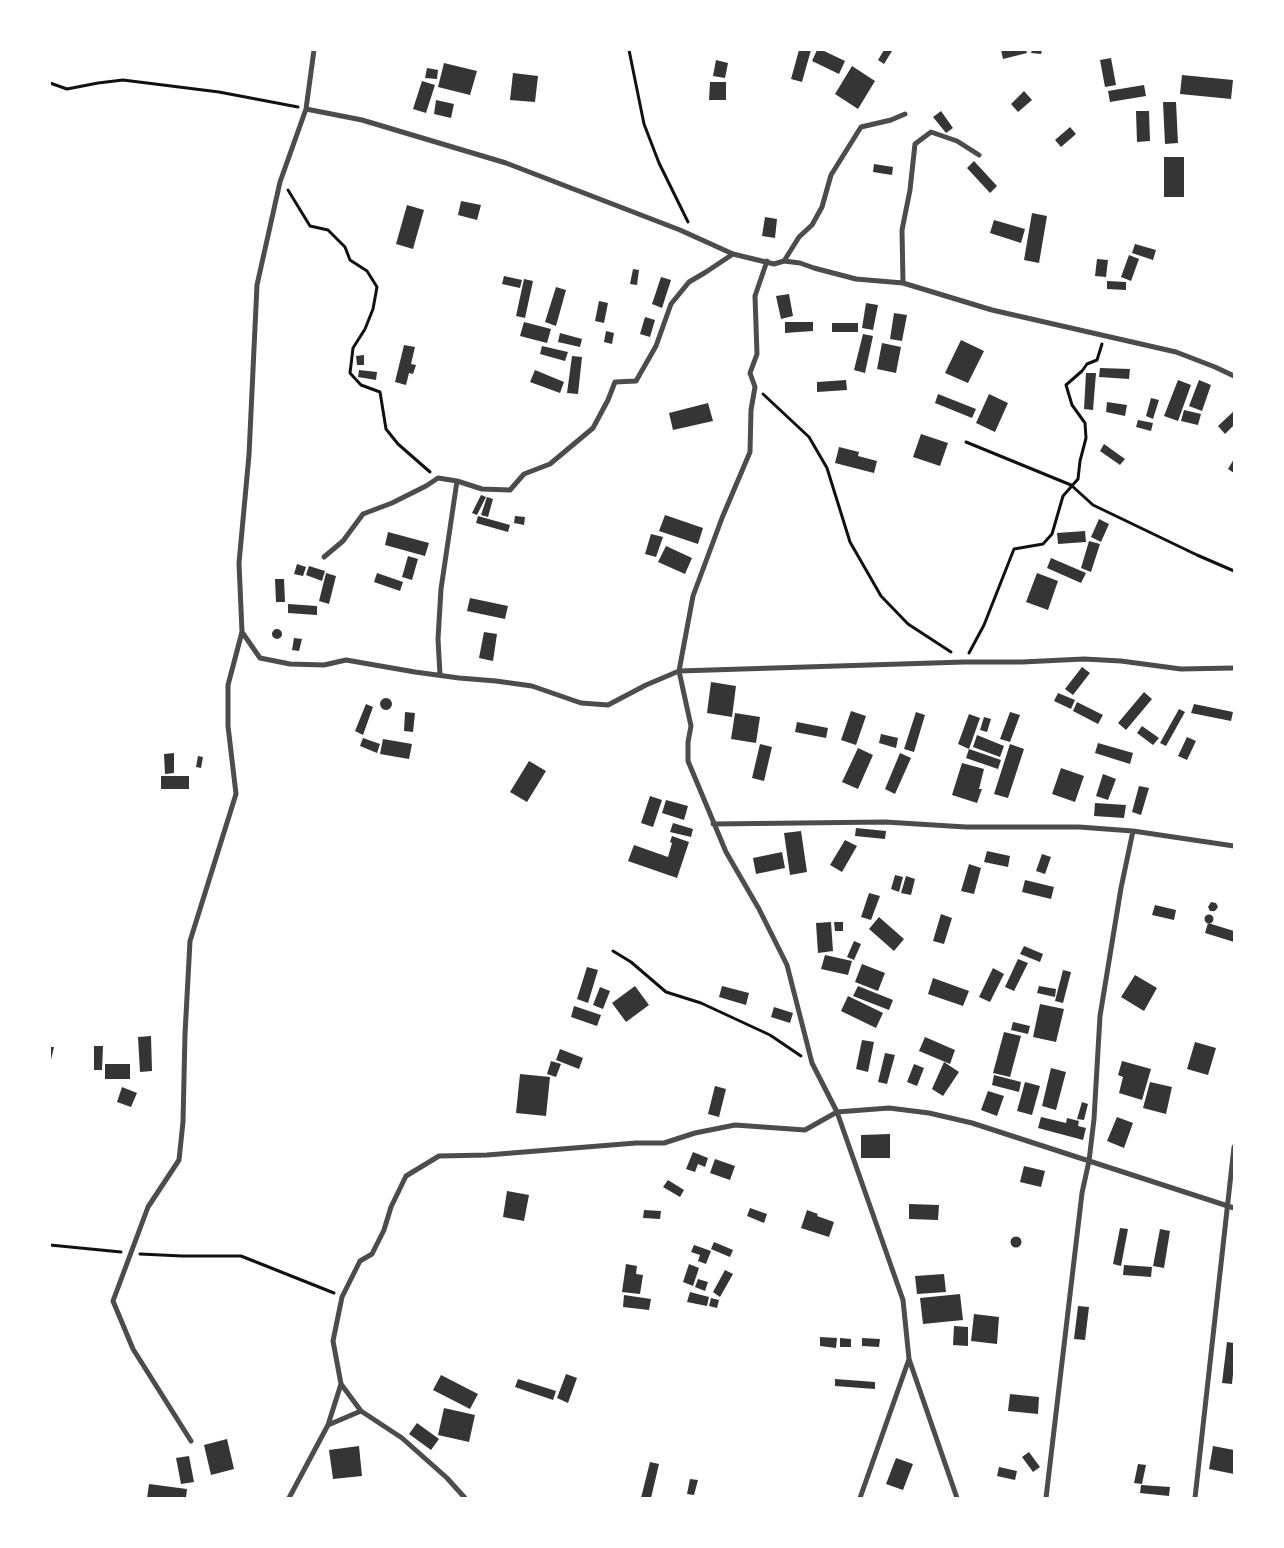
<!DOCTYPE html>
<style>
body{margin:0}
#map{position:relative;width:1284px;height:1548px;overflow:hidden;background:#fff;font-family:Manrope,sans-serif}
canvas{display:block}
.frame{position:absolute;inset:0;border:51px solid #fff;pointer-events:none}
</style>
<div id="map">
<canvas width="1284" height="1548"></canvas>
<div class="frame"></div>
</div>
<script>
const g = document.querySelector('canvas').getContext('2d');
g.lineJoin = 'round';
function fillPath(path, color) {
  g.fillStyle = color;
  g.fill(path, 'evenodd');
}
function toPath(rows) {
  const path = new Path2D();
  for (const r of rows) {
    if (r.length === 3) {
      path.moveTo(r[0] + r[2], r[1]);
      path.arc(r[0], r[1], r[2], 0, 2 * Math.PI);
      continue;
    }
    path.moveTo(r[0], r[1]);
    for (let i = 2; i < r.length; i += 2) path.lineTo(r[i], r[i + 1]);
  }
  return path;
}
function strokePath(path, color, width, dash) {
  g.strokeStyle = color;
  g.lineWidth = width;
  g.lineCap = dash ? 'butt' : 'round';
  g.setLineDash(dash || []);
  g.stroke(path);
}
fillPath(toPath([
 [799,50,811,50,802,82,791,79],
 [817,50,822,50,845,61,839,74,812,61],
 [884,50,892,51,884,64,878,60],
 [1001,50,1026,50,1027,53,1003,59],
 [1032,50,1042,50,1041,54,1031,53],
 [1111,58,1116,85,1105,87,1100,60],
 [716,60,728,63,725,78,713,76],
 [444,63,477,71,470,95,438,87],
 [852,66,875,81,858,109,835,94],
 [427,68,438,70,437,79,425,78],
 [513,73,538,76,535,102,510,100],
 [1182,75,1233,80,1231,99,1180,94],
 [422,81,435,85,426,113,413,109],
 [710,82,726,82,726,100,709,100],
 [1144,85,1146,96,1110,102,1108,91],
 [1024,91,1032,100,1018,112,1011,104],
 [436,100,454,104,451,118,434,114],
 [1163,102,1176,102,1178,143,1165,144],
 [941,111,953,128,946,133,933,117],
 [1136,111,1149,111,1150,141,1137,142],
 [1070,127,1076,134,1061,147,1055,140],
 [1164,157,1184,157,1184,197,1164,197],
 [974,161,997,186,990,193,967,168],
 [874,164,893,167,892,175,873,172],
 [461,201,481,205,477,220,458,215],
 [407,205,424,210,413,249,396,244],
 [1032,213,1047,216,1039,263,1024,260],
 [765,217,777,219,775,238,762,236],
 [994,220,1025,229,1021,243,990,233],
 [1135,244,1156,250,1153,260,1132,253],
 [1129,255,1139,259,1131,281,1121,277],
 [1097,259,1108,260,1106,277,1095,276],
 [633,269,639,270,637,285,630,284],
 [504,276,522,280,520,288,502,284],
 [661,277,671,280,662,308,652,304],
 [524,279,533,281,525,318,516,316],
 [1107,281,1126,282,1126,290,1107,289],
 [556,287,566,290,556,326,545,322],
 [789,294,793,316,781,319,776,296],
 [599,301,608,303,604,323,595,321],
 [866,303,878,305,873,330,862,328],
 [894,313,907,315,902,341,890,339],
 [645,317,655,320,650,337,640,334],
 [524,322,551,329,547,343,520,336],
 [785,322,813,322,813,331,785,333],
 [832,323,858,323,858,332,832,332],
 [606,331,614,333,612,344,604,342],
 [560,333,582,339,580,347,558,342],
 [863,334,873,336,865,373,854,370],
 [961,340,984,351,968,383,945,373],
 [882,343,901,347,896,373,877,369],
 [404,345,415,347,411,364,416,365,413,374,409,373,406,385,395,382],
 [542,346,568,352,565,361,540,354],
 [364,355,364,365,357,365,356,356],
 [572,356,582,357,578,394,567,393],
 [1100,368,1130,369,1129,379,1099,377],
 [359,370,377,372,376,380,358,377],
 [535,370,564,382,560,393,530,382],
 [1086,373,1096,373,1093,410,1084,409],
 [846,380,847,390,817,392,817,382],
 [1178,380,1191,385,1178,421,1164,416],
 [1199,380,1211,385,1202,411,1189,406],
 [938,394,976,409,972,418,935,403],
 [989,394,1008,403,995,432,976,423],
 [1151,398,1159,400,1153,419,1146,416],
 [1107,402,1127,405,1125,416,1106,412],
 [708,403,713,421,673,430,669,413],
 [1184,410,1201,414,1198,425,1181,421],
 [1234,411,1234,425,1225,434,1218,426],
 [1138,420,1153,423,1151,431,1136,427],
 [921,434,948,443,940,466,913,457],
 [1104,444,1125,459,1120,465,1100,451],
 [839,447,859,452,858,456,877,461,874,473,835,463],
 [1234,459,1234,473,1228,469],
 [481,495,486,497,477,515,472,513],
 [487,497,493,499,488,517,481,515],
 [665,515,703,528,698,544,659,531],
 [478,516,510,525,508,532,476,523],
 [515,516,525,517,524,525,514,523],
 [1099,519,1109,524,1101,542,1091,537],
 [1085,531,1086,542,1058,544,1057,533],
 [388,532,429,543,425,556,385,545],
 [651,534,663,537,656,557,645,554],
 [1089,541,1100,544,1091,572,1081,568],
 [666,546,692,558,685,574,658,562],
 [408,556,418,559,412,580,402,577],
 [1051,558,1086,573,1081,583,1047,568],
 [297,564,306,567,303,576,294,574],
 [309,566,325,571,322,581,306,575],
 [326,573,336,576,329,604,319,601],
 [377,573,403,582,400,591,374,582],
 [1037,573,1058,581,1048,610,1026,602],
 [275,579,284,579,285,602,276,602],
 [470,598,508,606,505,619,467,611],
 [288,604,317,606,317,615,288,613],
 [277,634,5],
 [484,632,497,634,493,661,479,658],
 [294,638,302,639,299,651,292,650],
 [1082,667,1090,673,1073,695,1065,689],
 [711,682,736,686,732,717,707,713],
 [1144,692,1152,699,1126,730,1118,723],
 [1058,693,1075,700,1071,709,1054,701],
 [386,704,6],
 [1077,702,1103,715,1098,724,1073,711],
 [366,704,373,707,363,735,355,731],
 [1194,704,1233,712,1231,721,1191,713],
 [1179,709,1185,712,1166,746,1160,743],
 [851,711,866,716,856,745,841,740],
 [405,712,415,713,413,732,404,731],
 [916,712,925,715,914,752,904,749],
 [1010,712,1020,715,1010,742,1000,739],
 [735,713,760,717,756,743,731,739],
 [969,714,980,718,969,749,958,744],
 [984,717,991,719,987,732,980,730],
 [797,722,828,728,826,738,795,732],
 [1142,726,1159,738,1153,745,1137,733],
 [881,734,898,738,896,748,879,743],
 [977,735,1004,746,1000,757,973,747],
 [1187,737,1196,741,1187,760,1178,756],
 [363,738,380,744,377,753,360,746],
 [383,739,412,744,409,759,380,754],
 [1098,743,1133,753,1130,764,1095,753],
 [760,744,772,747,764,781,752,778],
 [1010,744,1024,749,1008,798,994,794],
 [858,748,873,755,858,789,842,782],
 [969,749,1001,760,998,769,966,758],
 [174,753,174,773,165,774,164,754],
 [900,753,911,758,895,794,885,789],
 [198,756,203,757,201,768,196,767],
 [529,761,546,771,527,802,510,792],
 [962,763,984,769,979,789,982,789,977,803,952,795],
 [1061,768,1084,776,1075,802,1052,794],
 [1103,774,1116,779,1108,800,1096,796],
 [161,776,189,776,189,789,161,789],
 [1139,786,1149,788,1141,815,1132,812],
 [650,796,662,800,653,827,641,823],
 [666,800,688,806,684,820,662,813],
 [1095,803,1126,805,1124,818,1094,816],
 [673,823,693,829,691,837,670,832],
 [856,828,886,831,885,839,855,836],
 [801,831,807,872,790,875,784,833],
 [672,836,689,842,677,878,628,861,634,845,668,857,672,843,670,842],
 [845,840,857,846,842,872,830,865],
 [987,851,1010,856,1008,867,984,862],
 [782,852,785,868,756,874,753,858],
 [1042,854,1051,857,1045,874,1036,871],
 [969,864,981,868,974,894,961,891],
 [895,875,903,877,899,892,891,889],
 [906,876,915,879,911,895,901,893],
 [1025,880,1054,887,1051,899,1022,892],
 [869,893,880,896,871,920,861,917],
 [1211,902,1216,903,1218,907,1215,911,1210,911,1208,907],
 [1155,905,1176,910,1174,920,1152,915],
 [941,914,952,918,944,944,933,941],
 [1209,919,4.5],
 [879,917,904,939,894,951,869,929],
 [831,922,833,951,818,953,816,923],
 [834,922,843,922,843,931,835,931],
 [1208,923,1234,931,1234,942,1205,933],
 [854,941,861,944,854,960,847,957],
 [1024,946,1043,954,1040,962,1020,954],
 [825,955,852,961,848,975,821,969],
 [1018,959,1028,963,1014,991,1005,987],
 [862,964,885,973,878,991,855,982],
 [587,967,598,970,588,1003,577,999],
 [993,968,1004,974,990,1002,979,997],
 [1063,970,1071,972,1063,1003,1055,1001],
 [1135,975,1157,988,1144,1011,1121,997],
 [933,978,969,991,963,1006,928,994],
 [635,986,649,1005,626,1022,612,1003],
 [722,986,749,993,746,1005,719,997],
 [858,986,893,1000,889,1010,853,996],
 [1039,986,1056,989,1055,997,1037,993],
 [600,987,610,991,603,1009,593,1005],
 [848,996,883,1013,876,1028,841,1011],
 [1040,1004,1064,1009,1056,1042,1033,1037],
 [574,1006,601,1015,597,1026,571,1017],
 [774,1007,793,1013,790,1023,771,1017],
 [1013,1022,1030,1026,1028,1034,1011,1030],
 [1004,1032,1021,1036,1010,1077,993,1073],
 [151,1036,152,1071,140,1072,138,1037],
 [925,1037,955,1050,950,1064,919,1051],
 [862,1040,874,1042,868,1072,856,1069],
 [1195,1042,1216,1048,1208,1075,1187,1069],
 [94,1046,103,1046,102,1070,94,1070],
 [50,1047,54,1047,51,1060,50,1060],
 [560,1049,583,1058,579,1069,556,1060],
 [885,1053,895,1055,887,1084,878,1082],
 [551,1061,561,1064,556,1077,547,1074],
 [1122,1061,1151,1069,1142,1100,1119,1093,1123,1077,1118,1075],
 [944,1062,959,1072,943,1096,932,1089],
 [105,1064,130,1064,130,1079,105,1079],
 [914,1064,924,1068,917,1086,907,1082],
 [1051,1068,1066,1072,1056,1110,1042,1106],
 [520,1074,550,1077,546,1116,516,1113],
 [994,1075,1021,1082,1019,1092,992,1085],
 [1025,1082,1040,1086,1032,1115,1017,1111],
 [1150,1082,1172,1087,1166,1114,1143,1108],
 [715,1086,726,1089,719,1117,708,1114],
 [122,1087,137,1093,131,1107,117,1102],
 [988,1091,1004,1096,997,1116,981,1110],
 [1082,1102,1088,1104,1084,1120,1077,1119],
 [1041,1117,1066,1123,1067,1118,1079,1121,1078,1126,1086,1128,1083,1140,1038,1128],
 [1117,1117,1133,1123,1124,1148,1107,1141],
 [890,1134,890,1158,861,1158,861,1135],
 [693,1152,708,1158,705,1167,698,1164,695,1172,686,1169],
 [715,1159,735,1166,730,1180,710,1173],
 [1024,1166,1045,1171,1041,1187,1020,1182],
 [668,1180,684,1190,680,1197,663,1187],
 [507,1191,529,1195,524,1221,503,1217],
 [909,1204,939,1205,938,1220,909,1219],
 [750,1208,767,1214,764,1223,747,1216],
 [644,1210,661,1211,660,1219,643,1218],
 [807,1210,818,1214,817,1216,834,1222,829,1237,801,1228],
 [1120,1228,1128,1229,1121,1266,1113,1264],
 [1160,1229,1170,1231,1164,1268,1153,1266],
 [1016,1242,5.5],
 [714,1242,733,1250,730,1257,711,1249],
 [694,1245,711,1251,706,1264,698,1261,700,1255,691,1252],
 [626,1264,637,1266,636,1274,643,1275,640,1294,622,1292],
 [689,1264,699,1268,693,1286,683,1282],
 [1124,1265,1152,1267,1151,1277,1123,1275],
 [725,1270,733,1274,720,1297,713,1292],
 [944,1274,946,1292,917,1294,915,1276],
 [698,1279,708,1282,705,1291,695,1287],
 [690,1292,709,1297,707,1306,687,1302],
 [960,1294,963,1320,923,1324,920,1298],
 [624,1295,651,1299,649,1310,623,1307],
 [711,1298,719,1300,717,1308,709,1306],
 [1078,1306,1089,1307,1085,1340,1074,1339],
 [974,1314,999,1317,997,1344,971,1341],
 [954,1326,968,1327,968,1346,953,1345],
 [820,1337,837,1338,836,1348,820,1346],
 [840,1338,851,1339,851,1347,840,1347],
 [862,1338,880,1339,879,1347,862,1346],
 [1227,1342,1234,1343,1234,1364,1232,1384,1222,1383],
 [566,1374,577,1378,568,1403,557,1398],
 [441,1375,478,1394,470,1409,433,1390],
 [518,1379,556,1391,553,1400,515,1387],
 [835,1379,875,1382,875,1389,835,1386],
 [1010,1394,1039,1397,1038,1414,1008,1411],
 [444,1408,475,1415,469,1442,438,1435],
 [417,1423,439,1439,431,1450,409,1434],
 [227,1439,234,1469,211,1475,204,1445],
 [359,1446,362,1476,333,1479,329,1450],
 [1213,1446,1234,1450,1234,1474,1209,1469],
 [1029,1452,1040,1467,1033,1472,1022,1457],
 [189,1456,194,1482,181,1484,176,1458],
 [896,1458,913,1464,903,1490,886,1484],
 [650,1462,659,1464,651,1498,641,1498],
 [1138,1464,1146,1465,1142,1484,1134,1483],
 [999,1467,1017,1471,1015,1480,997,1476],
 [690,1479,698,1480,694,1495,687,1494],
 [149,1484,187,1489,186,1498,147,1498],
 [1141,1485,1170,1487,1169,1496,1140,1493]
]), '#353535');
strokePath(toPath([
 [629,50,644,124,659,163,688,222],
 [50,83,67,89,98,83,123,80,219,92,298,107],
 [288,190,310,226,328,230,345,247,350,260,367,271,377,287,373,309,365,329,353,348,350,373,361,385,380,392,386,429,398,444,430,472],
 [763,394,809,437,827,468,850,542,881,596,908,624,951,652],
 [966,442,1071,485,1093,505,1197,555,1234,571],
 [969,653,984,625,1014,549,1043,544,1052,534,1063,496,1078,479,1080,461,1086,438,1085,423,1072,405,1066,385,1082,371,1087,364,1097,360,1102,344],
 [613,951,631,962,666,992,701,1003,770,1035,801,1056],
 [50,1245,121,1252],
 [140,1254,182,1256,241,1256,334,1293]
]), '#111', 3);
strokePath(toPath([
 [306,109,362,120,506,163,680,230,733,254,774,264,784,261,800,263,814,268,856,279,903,283,992,310,1176,352,1215,367,1234,376],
 [767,261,755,296,757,354,750,373,755,387,751,410,750,452,722,518,693,596,679,671,691,726,688,742,688,761,726,852,759,909,787,965,812,1063,837,1112,903,1300,909,1359,957,1498],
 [784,261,799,237,812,225,822,207,831,175,861,127,891,120,905,114],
 [903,283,902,230,910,190,915,144,931,132,957,141,979,155],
 [324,557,343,541,363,514,392,503,426,486,438,478,457,481],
 [242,632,260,658,290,664,324,665,346,660,415,672,459,678,496,681,532,686,581,703,608,705,646,685,679,671,964,662,1022,662,1084,659,1121,661,1181,669,1234,668],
 [440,675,438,639,441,589,457,481,482,489,510,490,524,474,550,464,593,428,608,400,615,382,636,381,656,346,671,304,689,282,706,272,733,254],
 [713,824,885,822,966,827,1079,827,1133,831,1234,846],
 [328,1425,361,1411],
 [191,1441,133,1349,113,1301,148,1207,179,1160,183,1122,185,1034,190,941,236,794,228,726,228,685,242,632,239,563,249,455,257,285,280,182,306,109,314,50],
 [289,1498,328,1425,341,1384],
 [465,1498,447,1478,402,1438,361,1411,341,1384,333,1341,342,1297,360,1261,372,1254,384,1230,391,1207,406,1176,439,1156,487,1155,636,1143,664,1143,695,1133,735,1125,805,1130,837,1112,889,1108,929,1113,972,1123,1234,1208],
 [860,1498,909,1359],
 [1046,1498,1082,1193,1089,1161,1094,1119,1100,1016,1121,888,1133,831],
 [1195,1498,1234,1147]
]), '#4c4c4c', 5);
</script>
